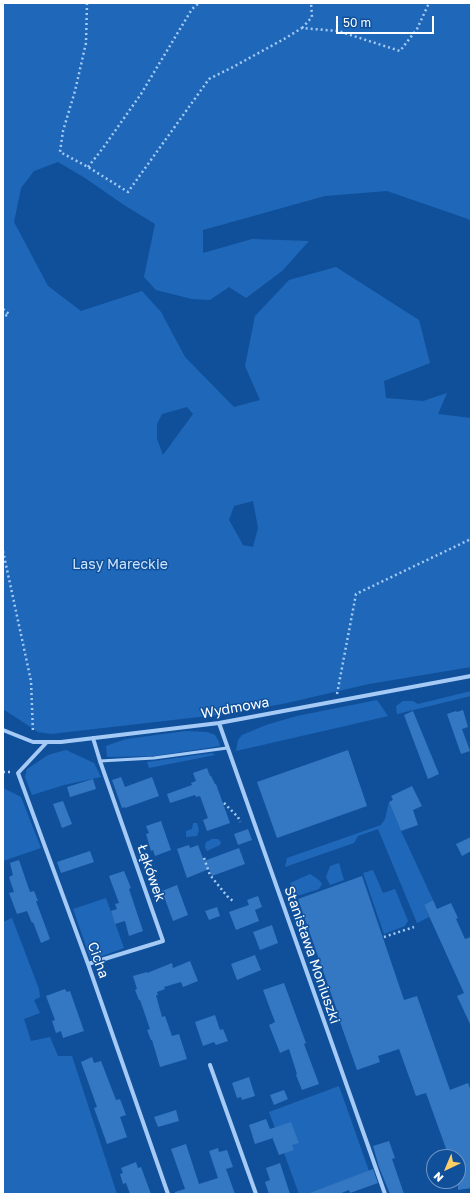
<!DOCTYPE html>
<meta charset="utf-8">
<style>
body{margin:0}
#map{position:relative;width:474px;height:1197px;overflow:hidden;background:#10509b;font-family:"Golos Text",sans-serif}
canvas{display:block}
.frame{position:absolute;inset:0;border:4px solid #fff;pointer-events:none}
.north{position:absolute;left:426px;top:1149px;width:40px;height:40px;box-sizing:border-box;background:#10509b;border:1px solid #7096c3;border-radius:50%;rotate:224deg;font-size:11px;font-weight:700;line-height:16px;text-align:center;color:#fff}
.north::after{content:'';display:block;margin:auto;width:14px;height:18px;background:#ffcf67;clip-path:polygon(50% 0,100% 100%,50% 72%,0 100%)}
.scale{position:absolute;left:336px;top:16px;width:98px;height:18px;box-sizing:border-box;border:2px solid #fff;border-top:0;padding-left:5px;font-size:12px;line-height:14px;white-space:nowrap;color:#fff;-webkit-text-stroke:3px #10509b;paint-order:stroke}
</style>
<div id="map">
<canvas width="474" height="1197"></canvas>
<div class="frame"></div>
<div class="north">N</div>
<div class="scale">50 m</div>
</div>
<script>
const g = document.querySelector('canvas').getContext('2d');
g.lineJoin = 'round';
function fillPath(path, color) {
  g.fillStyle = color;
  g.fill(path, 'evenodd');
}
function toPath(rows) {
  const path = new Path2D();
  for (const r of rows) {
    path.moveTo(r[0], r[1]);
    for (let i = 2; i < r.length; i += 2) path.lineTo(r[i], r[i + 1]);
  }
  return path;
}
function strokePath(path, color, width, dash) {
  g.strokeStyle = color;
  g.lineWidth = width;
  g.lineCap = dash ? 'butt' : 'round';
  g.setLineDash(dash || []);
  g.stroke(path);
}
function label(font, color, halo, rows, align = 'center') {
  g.font = font + ' "Golos Text",sans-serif';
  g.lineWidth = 3;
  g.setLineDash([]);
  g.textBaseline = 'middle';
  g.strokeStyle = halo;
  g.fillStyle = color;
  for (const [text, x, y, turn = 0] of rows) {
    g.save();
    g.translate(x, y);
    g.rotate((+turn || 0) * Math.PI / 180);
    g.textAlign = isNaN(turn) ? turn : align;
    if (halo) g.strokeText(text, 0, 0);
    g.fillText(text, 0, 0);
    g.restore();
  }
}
fillPath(toPath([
 [3,3,471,3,471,221,468,219,387,191,325,196,203,230,203,253,252,239,309,241,282,271,246,298,229,287,210,300,192,299,156,290,144,277,155,224,124,205,85,178,58,162,34,171,21,188,14,222,48,286,81,311,142,291,161,312,185,357,234,407,260,400,245,366,255,316,289,280,336,267,419,320,430,363,384,381,386,398,423,401,447,393,438,414,471,418,471,667,369,684,287,703,223,715,199,717,51,734,38,732,3,709],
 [187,407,193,414,163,455,157,439,157,424,162,414],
 [253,501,258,528,253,547,243,545,229,520,234,506],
 [471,691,471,696,397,714,396,706,403,701,413,701,418,704],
 [377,700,388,716,354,724,236,751,238,740,242,735,266,725,297,716],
 [186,731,207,732,215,735,219,742,220,746,155,756,107,757,106,746,126,739],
 [66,750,94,763,101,777,64,785,32,795,25,777,27,769,48,755],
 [212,753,215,755,149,768,147,762],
 [3,788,21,797,41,848,3,861],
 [389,802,401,831,433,900,424,905,429,917,417,923,378,829,358,836,354,843,285,867,287,858,381,825,385,819],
 [193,823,197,823,199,830,197,836,186,837,186,831,192,829],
 [212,839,218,839,221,842,220,845,207,851,205,847,206,842],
 [339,863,344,880,330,885,326,877,330,866],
 [373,870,383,893,395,889,408,921,405,926,384,934,363,873],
 [310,874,319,880,322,884,319,889,297,896,290,883],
 [106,898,124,948,91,960,73,909],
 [12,918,39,989,40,997,34,1000,40,1013,24,1019,31,1041,50,1037,58,1056,72,1056,117,1194,3,1194,3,922],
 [339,1086,369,1171,306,1194,299,1194,269,1112]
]), '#1f68b9');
fillPath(toPath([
 [463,710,468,727,462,729,470,751,461,754,447,714,456,711,457,712],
 [413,711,439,774,428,779,404,715],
 [348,750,367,806,277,838,257,782],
 [207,768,210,776,211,776,215,784,216,784,230,823,207,831,203,820,208,818,200,796,196,797,195,795,170,803,167,794,192,785,191,783,196,781,193,773],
 [121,777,125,787,152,777,159,796,125,808,125,807,122,808,112,780],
 [93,779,96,789,70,797,67,787],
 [412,786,422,806,413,810,418,825,401,831,389,802,393,800,391,796],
 [63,801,72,824,62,828,53,804],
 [161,821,171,850,155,856,153,850,151,851,146,834,149,833,146,826],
 [248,829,252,840,238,845,234,834],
 [471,837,471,851,462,856,456,844],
 [189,845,190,848,198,845,204,861,239,848,245,864,212,876,209,869,187,878,177,849],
 [90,851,94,862,61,873,57,862],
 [19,860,30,892,34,891,38,901,36,901,50,939,41,943,33,922,32,923,27,911,17,914,9,893,14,892,9,877,13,875,10,863],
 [124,871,131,888,129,889,143,931,129,936,125,921,115,924,111,911,117,909,115,904,119,903,109,876],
 [362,876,404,1000,417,996,450,1090,468,1083,471,1091,471,1188,458,1190,458,1157,449,1157,426,1093,416,1096,399,1049,378,1056,380,1062,357,1070,340,1022,341,1022,298,899],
 [177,885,188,915,173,921,162,891],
 [258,896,262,907,255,910,259,921,236,930,229,912,249,905,247,900],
 [433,900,437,909,451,903,458,918,456,919,465,939,471,937,471,1026,457,996,464,993,424,905],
 [217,907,220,916,209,920,205,911],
 [272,925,278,943,260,950,253,932],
 [255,955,261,970,237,980,231,964],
 [190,961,198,981,183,987,181,982,164,987,165,989,157,992,158,995,156,995,162,1017,165,1016,172,1036,179,1034,187,1059,160,1067,152,1040,151,1040,147,1030,150,1029,140,1000,139,1000,135,990,137,989,133,976,147,972,147,973,172,963,173,968],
 [284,983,306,1043,304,1044,319,1084,302,1090,296,1075,297,1074,289,1049,280,1053,269,1025,275,1022,263,990],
 [65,989,67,992,70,991,84,1031,63,1038,61,1031,56,1033,52,1021,55,1020,46,996],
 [215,1015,220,1030,223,1029,228,1041,216,1045,214,1042,203,1046,195,1022],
 [92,1057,94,1063,101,1061,116,1100,120,1099,126,1115,120,1117,127,1137,107,1144,94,1108,97,1107,81,1062],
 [249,1077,255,1096,242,1100,241,1097,237,1098,232,1083],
 [284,1090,288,1099,274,1105,270,1095],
 [176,1110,179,1121,158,1127,154,1117],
 [266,1119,270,1129,291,1122,299,1143,292,1145,294,1150,279,1155,272,1137,273,1138,255,1144,249,1125],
 [389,1141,395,1158,392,1159,404,1194,390,1194,379,1167,373,1146],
 [186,1144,199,1184,218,1178,209,1151,218,1148,219,1152,227,1150,233,1167,226,1169,235,1194,175,1194,175,1192,185,1189,171,1149],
 [136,1162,138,1168,141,1167,151,1194,130,1194,126,1183,123,1184,120,1174,123,1173,121,1168],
 [280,1163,290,1194,269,1194,265,1182,270,1180,266,1168],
 [373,1169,378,1183,350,1193,349,1190,339,1194,309,1194,309,1193]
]), '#3477c2');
strokePath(toPath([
 [87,3,86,43,75,91,63,131,60,152,88,167,128,192,209,79,233,67,284,39,302,28,338,31,400,51,417,29,429,3],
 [302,28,312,17,311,3],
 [88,167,103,148,141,94,192,9,199,3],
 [3,309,9,314,3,317],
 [3,551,31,681,33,733],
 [337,694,356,594,471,539],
 [3,772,12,772],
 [224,803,238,817,240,822],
 [204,858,210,875,227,896,233,901],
 [384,937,414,927]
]), '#a4caf5', 2.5, [2, 3]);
strokePath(toPath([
 [100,761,154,758,227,748]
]), '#a4caf5', 3);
strokePath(toPath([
 [219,723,385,1194],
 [3,730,33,742,61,742,219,723,471,676],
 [47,742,18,773,88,964,168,1194],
 [88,964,163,941,100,761,93,738],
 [210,1065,256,1194]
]), '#a4caf5', 4);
label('14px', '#cce4fe', '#10509b', [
 ["Lasy Mareckie",120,565]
]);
label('14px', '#fff', '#10509b', [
 ["Wydmowa",235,708,-10],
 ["Łąkówek",151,873,71],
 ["Stanisława Moniuszki",312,955,71],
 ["Cicha",98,960,70]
]);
</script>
